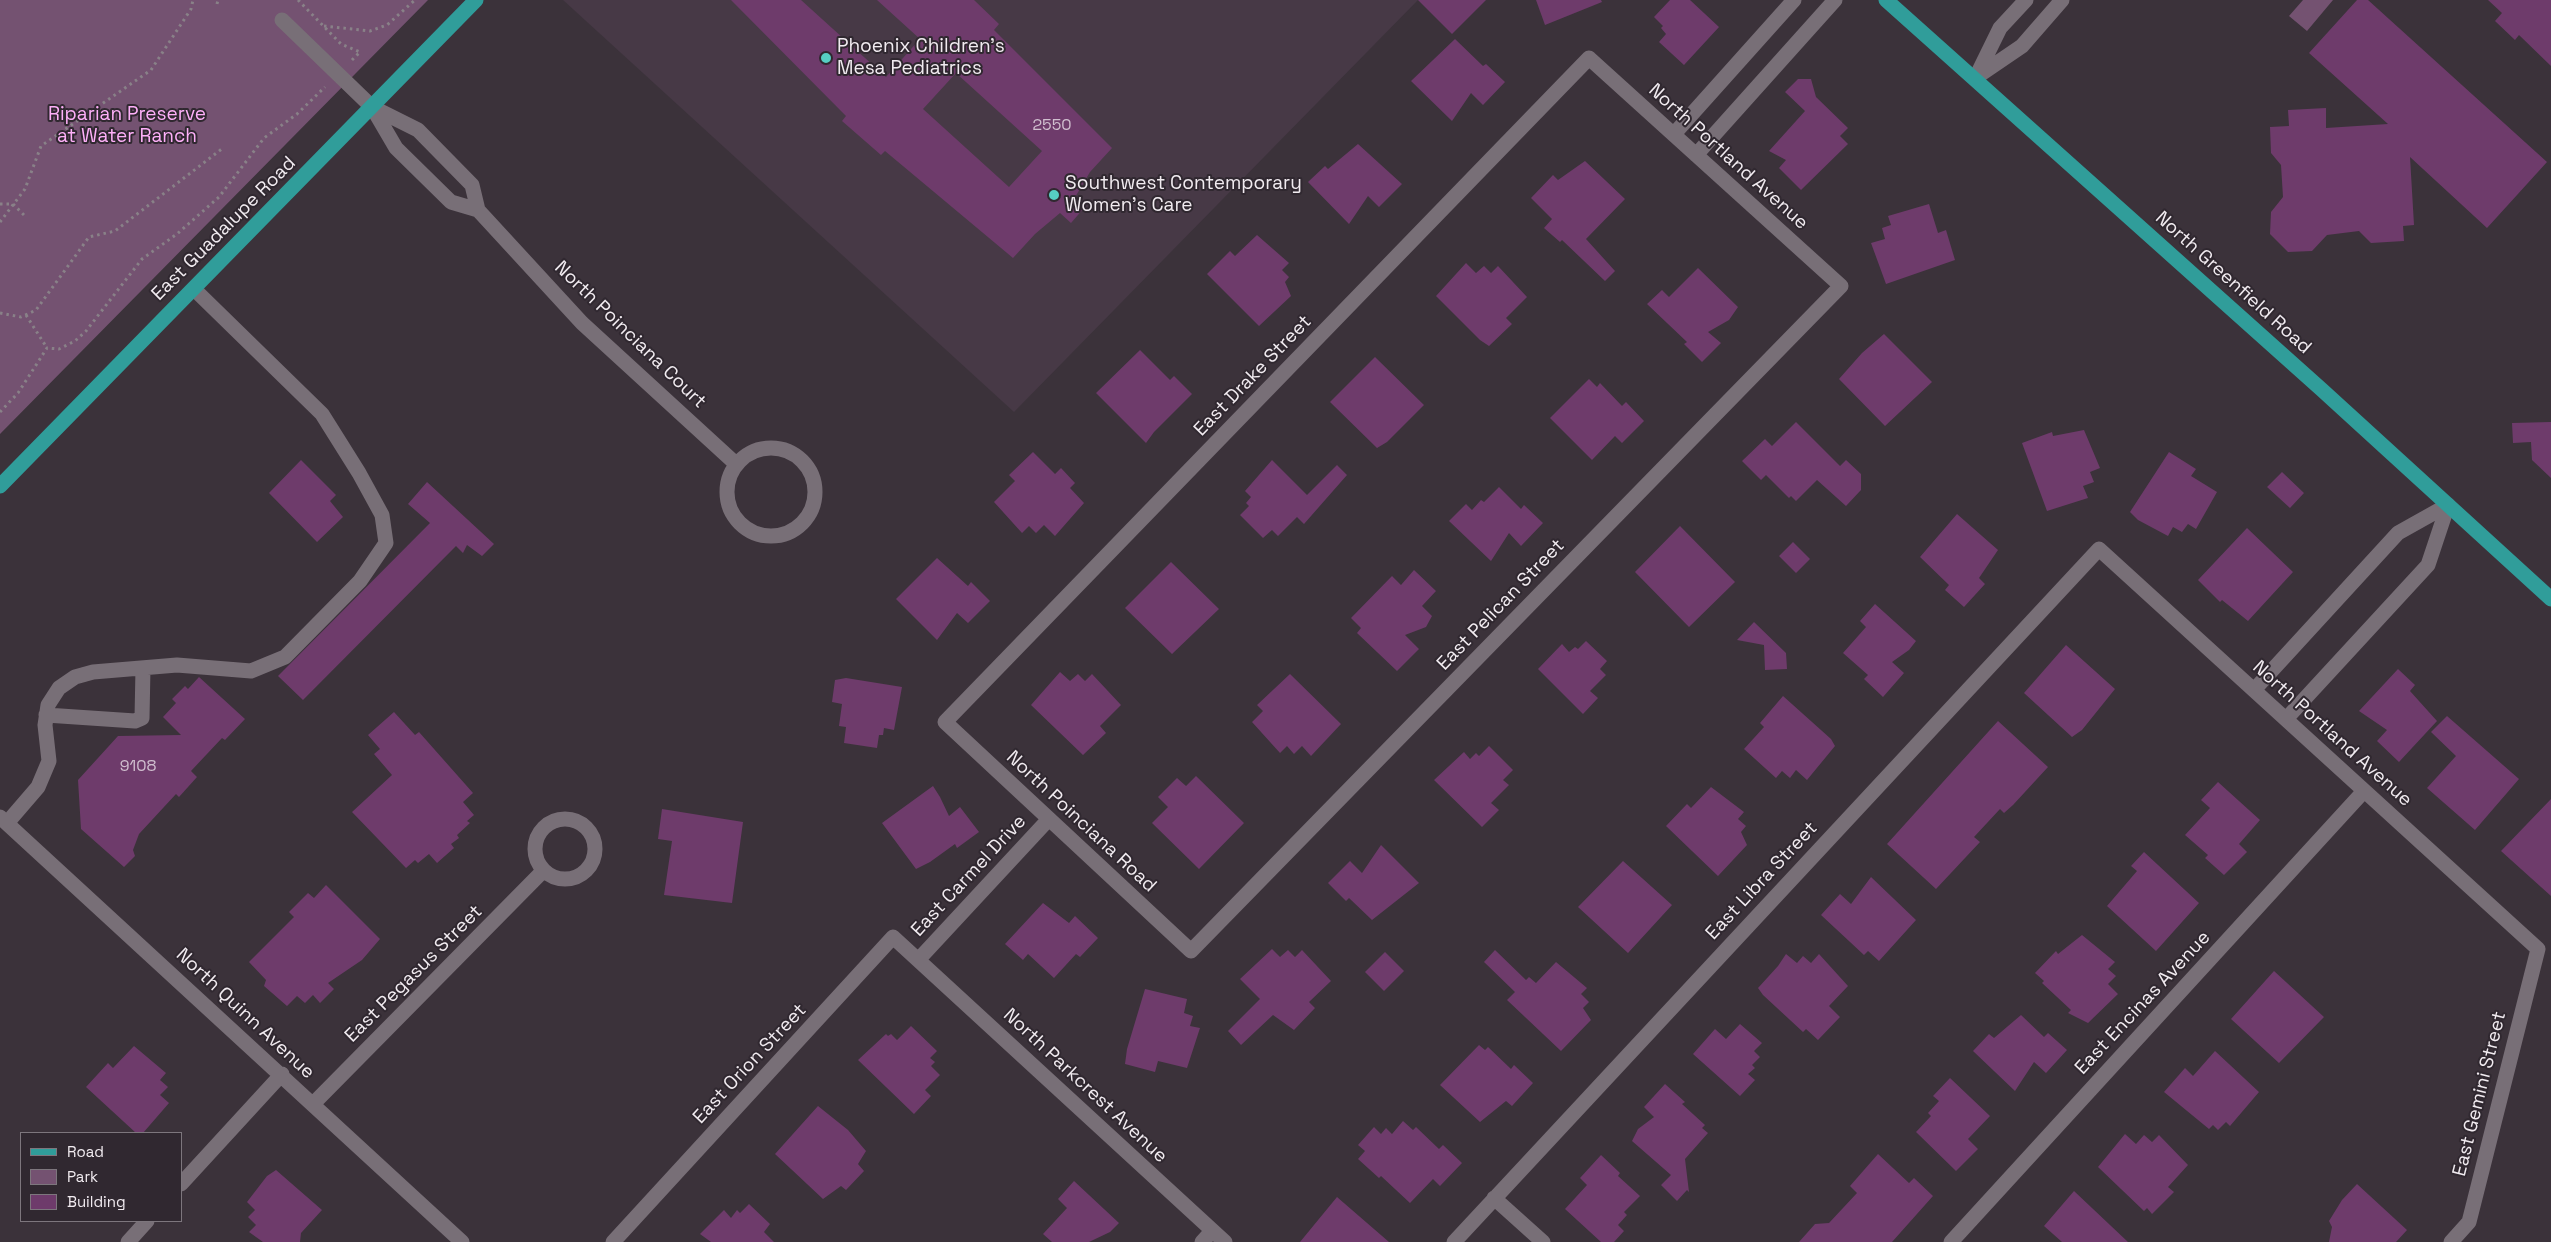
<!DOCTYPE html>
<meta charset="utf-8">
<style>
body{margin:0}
#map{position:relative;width:2551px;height:1242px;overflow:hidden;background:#3b323a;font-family:"Space Grotesk",sans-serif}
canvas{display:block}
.legend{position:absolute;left:20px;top:1132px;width:162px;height:90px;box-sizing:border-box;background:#302830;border:1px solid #7d767d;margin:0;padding:6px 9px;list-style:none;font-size:15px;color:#f1ebf0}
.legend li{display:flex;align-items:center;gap:10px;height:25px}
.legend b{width:25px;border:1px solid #7d767d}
</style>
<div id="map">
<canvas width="2551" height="1242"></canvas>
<ul class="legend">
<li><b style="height:6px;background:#309d9a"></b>Road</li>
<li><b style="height:14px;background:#745271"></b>Park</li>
<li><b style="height:14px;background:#6e3b6b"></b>Building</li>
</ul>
</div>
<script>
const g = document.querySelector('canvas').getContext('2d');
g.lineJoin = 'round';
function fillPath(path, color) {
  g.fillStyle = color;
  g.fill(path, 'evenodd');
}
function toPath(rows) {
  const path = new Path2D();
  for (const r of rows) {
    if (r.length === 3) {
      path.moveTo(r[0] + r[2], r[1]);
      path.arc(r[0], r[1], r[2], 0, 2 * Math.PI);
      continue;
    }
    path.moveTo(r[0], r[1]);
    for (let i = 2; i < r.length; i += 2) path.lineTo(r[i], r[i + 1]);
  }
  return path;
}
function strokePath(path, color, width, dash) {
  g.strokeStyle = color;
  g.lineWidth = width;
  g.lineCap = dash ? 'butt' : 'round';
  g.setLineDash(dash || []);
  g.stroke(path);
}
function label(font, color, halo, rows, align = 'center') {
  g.font = font + ' "Space Grotesk",sans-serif';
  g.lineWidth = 4;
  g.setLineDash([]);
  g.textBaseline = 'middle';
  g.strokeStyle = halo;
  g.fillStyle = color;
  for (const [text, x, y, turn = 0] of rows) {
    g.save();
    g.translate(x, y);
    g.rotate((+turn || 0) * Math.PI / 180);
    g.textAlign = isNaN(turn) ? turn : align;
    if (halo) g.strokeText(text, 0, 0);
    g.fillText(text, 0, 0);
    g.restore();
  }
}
fillPath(toPath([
 [563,0,1418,0,1014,412]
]), '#473946');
fillPath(toPath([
 [0,0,428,0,0,434],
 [2303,0,2333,0,2307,31,2289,16]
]), '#745271');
fillPath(toPath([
 [731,0,801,0,886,77,920,39,877,0,974,0,999,24,994,30,1112,148,1090,172,1074,199,1084,208,1071,223,1060,213,1035,234,1013,258,885,151,881,155,842,121,846,116],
 [956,73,1042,151,1009,187,923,109],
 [1418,0,1486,0,1452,34],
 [1536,0,1601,0,1602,2,1545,25],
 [1670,0,1690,0,1719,27,1684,65,1659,42,1666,34,1661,28,1663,26,1654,17],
 [2357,0,2368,0,2547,162,2487,228,2410,157,2414,225,2403,226,2404,241,2371,243,2359,231,2327,235,2312,251,2288,252,2270,234,2271,212,2283,197,2281,165,2271,153,2270,127,2289,126,2288,110,2326,108,2326,128,2388,124,2309,53],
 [2488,0,2551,0,2551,66,2519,35,2515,40,2495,21,2502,13],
 [1455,39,1483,66,1486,64,1505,82,1483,105,1471,93,1452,121,1411,81],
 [1798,79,1811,79,1816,97,1848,128,1840,136,1848,144,1801,190,1779,168,1786,160,1769,151,1805,111,1785,92],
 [1358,144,1402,184,1379,207,1368,196,1349,224,1308,182,1325,166,1328,169],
 [1585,161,1625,199,1586,239,1615,271,1605,281,1562,240,1560,242,1544,228,1552,219,1531,198,1553,175,1558,180],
 [1929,204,1938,233,1946,230,1955,260,1886,284,1871,243,1885,239,1882,228,1891,225,1888,216],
 [1257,235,1289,263,1282,270,1289,277,1285,282,1291,296,1259,326,1207,274,1230,251,1235,256],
 [1466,263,1476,273,1484,266,1491,273,1498,266,1527,297,1506,318,1512,324,1489,346,1480,340,1436,296],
 [1698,268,1738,307,1729,320,1708,332,1721,343,1702,362,1684,344,1687,342,1647,304,1662,290,1669,297],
 [1884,334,1932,382,1885,426,1839,379,1862,353],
 [1140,350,1170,380,1174,376,1192,394,1154,432,1146,443,1096,393],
 [1375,357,1424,405,1387,442,1377,448,1330,402],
 [1589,379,1597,387,1600,383,1622,406,1626,402,1644,421,1622,443,1615,436,1592,460,1550,418],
 [1796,422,1840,466,1846,460,1861,474,1861,490,1846,506,1817,480,1796,501,1791,496,1789,498,1766,475,1761,480,1742,461,1765,439,1772,446],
 [2551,422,2551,478,2532,460,2531,442,2513,443,2512,423],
 [2084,430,2100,468,2090,472,2094,482,2083,486,2088,498,2047,511,2022,443,2052,432,2053,436],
 [1033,452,1055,474,1061,468,1075,483,1070,488,1084,503,1055,536,1044,525,1036,533,1029,526,1022,533,994,502,1015,481,1009,475],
 [2169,452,2196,469,2191,476,2217,492,2196,529,2188,524,2182,532,2173,527,2168,536,2138,520,2130,512],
 [301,460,336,495,330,501,343,517,317,542,269,493],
 [1272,460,1307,495,1337,465,1347,475,1304,524,1297,517,1278,536,1272,530,1263,538,1240,515,1249,506,1246,503,1251,497,1245,491],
 [2282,472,2304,493,2290,508,2267,487],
 [427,482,494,544,482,556,467,545,463,553,456,546,303,700,278,676,430,523,408,504],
 [1499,487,1521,509,1524,505,1543,523,1521,546,1509,533,1491,561,1449,521,1466,504,1472,510,1481,500,1484,502],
 [1957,514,1998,550,1979,578,1985,584,1964,607,1945,590,1949,585,1920,557],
 [1680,526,1735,582,1689,627,1635,572],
 [2247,528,2293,572,2248,621,2222,600,2220,602,2198,580],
 [1793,542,1810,559,1796,573,1779,556],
 [937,558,968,586,971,582,990,601,968,623,957,613,937,640,896,599],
 [1171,562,1219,609,1172,654,1125,608],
 [1414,570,1436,591,1422,606,1432,616,1426,627,1405,635,1419,649,1397,671,1357,633,1361,628,1351,618,1392,576,1401,585],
 [1875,604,1916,641,1909,650,1892,662,1904,673,1883,697,1864,679,1868,675,1843,653,1866,627,1860,621],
 [1754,622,1786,653,1787,669,1765,670,1764,645,1737,640],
 [1586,641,1607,661,1600,669,1606,675,1590,691,1598,698,1583,714,1538,669,1562,644,1569,652,1575,647,1578,649],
 [2066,645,2115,689,2082,730,2072,737,2024,693],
 [2398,669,2415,685,2410,691,2437,721,2399,762,2377,741,2387,730,2359,711],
 [1060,672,1070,681,1078,674,1085,681,1092,674,1121,705,1100,726,1106,733,1083,755,1031,705],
 [1290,674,1341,724,1311,756,1302,746,1294,754,1287,746,1280,753,1252,722,1263,711,1257,705],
 [199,677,245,719,225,740,222,738,191,771,197,777,179,797,176,794,139,834,133,850,135,856,124,867,81,829,78,780,118,736,181,735,163,717,176,703,172,699,185,686,188,689],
 [846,678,902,687,894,730,884,728,883,735,879,735,877,748,844,743,846,727,839,726,842,704,832,702,835,680],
 [1783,696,1831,739,1835,746,1807,780,1796,770,1790,778,1782,771,1776,778,1744,749,1764,727,1760,723],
 [394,712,415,735,419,732,473,793,463,802,474,815,467,821,470,823,457,835,459,838,451,844,454,848,437,863,429,854,418,863,415,860,406,868,352,812,392,775,374,754,380,749,368,735],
 [2447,716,2519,779,2475,830,2427,788,2456,756,2431,732],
 [1998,721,2048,767,2013,805,2004,813,2000,809,1974,837,1980,842,1936,889,1887,844],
 [1489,746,1513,770,1503,780,1509,785,1491,803,1499,810,1482,827,1434,780,1464,752,1470,759,1476,753,1479,756],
 [1196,776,1244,823,1199,869,1152,823,1168,807,1158,797,1177,778,1186,786],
 [2218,782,2260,820,2239,844,2247,852,2224,875,2205,858,2208,855,2185,835,2210,808,2201,800],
 [933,786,940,797,949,816,960,807,979,832,957,848,955,844,930,862,916,869,882,823],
 [1711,787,1744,812,1738,819,1746,826,1741,832,1747,845,1718,876,1666,826,1687,804,1691,808],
 [2551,799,2551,896,2501,851],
 [662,809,743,822,732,903,664,895,672,841,658,839],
 [1381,845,1419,883,1372,920,1349,898,1346,901,1328,883,1350,861,1362,873],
 [2144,852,2199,903,2156,951,2107,906,2137,871,2131,866],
 [1623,861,1672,905,1628,953,1578,907],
 [1871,877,1916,920,1879,961,1868,951,1864,955,1821,915,1840,894,1851,904],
 [326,885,380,939,362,960,328,983,334,989,320,1003,313,995,305,1003,297,996,287,1006,264,986,266,980,249,962,294,917,289,912,308,893,314,898],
 [1043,903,1069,923,1075,916,1098,938,1080,957,1076,954,1054,978,1028,954,1023,960,1005,944],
 [2082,935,2115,962,2108,969,2116,976,2108,984,2118,994,2088,1023,2068,1013,2071,1010,2042,983,2044,981,2035,973,2056,951,2058,954],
 [1272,949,1280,957,1288,950,1295,957,1302,950,1331,981,1309,1002,1315,1008,1294,1030,1273,1015,1241,1045,1228,1031,1260,999,1240,979],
 [1495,950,1526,980,1529,977,1536,983,1556,962,1587,988,1581,994,1589,1002,1583,1008,1591,1020,1561,1051,1507,1000,1515,992,1484,962],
 [1385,952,1404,971,1384,991,1365,972],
 [1786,954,1797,963,1803,956,1811,963,1819,954,1848,986,1829,1006,1840,1017,1818,1040,1806,1029,1803,1032,1763,995,1758,988,1778,966],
 [2274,971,2324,1017,2279,1063,2231,1019],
 [1145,989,1187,999,1184,1013,1193,1016,1190,1026,1200,1028,1187,1068,1158,1061,1155,1072,1125,1064,1127,1049],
 [2021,1015,2044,1037,2048,1033,2067,1050,2046,1073,2034,1062,2015,1091,1973,1051,1989,1034,1994,1038],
 [1740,1024,1762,1043,1754,1051,1760,1057,1752,1065,1755,1068,1748,1074,1755,1080,1740,1096,1693,1054,1715,1029,1726,1039],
 [911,1026,937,1051,930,1058,935,1062,931,1066,940,1075,925,1090,931,1096,914,1114,858,1060,886,1034,888,1036,891,1034,897,1040],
 [1479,1045,1485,1050,1488,1047,1511,1069,1514,1065,1533,1083,1512,1106,1506,1101,1480,1122,1440,1085],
 [134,1046,166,1073,160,1080,168,1087,160,1095,169,1103,143,1133,136,1133,86,1087,108,1063,113,1068],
 [2215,1051,2259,1092,2230,1126,2226,1122,2218,1130,2213,1125,2209,1129,2164,1092,2185,1068,2193,1076],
 [1950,1078,1990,1116,1968,1139,1978,1149,1956,1171,1916,1132,1931,1116,1928,1113,1939,1101,1933,1096],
 [1665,1084,1685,1102,1682,1104,1705,1125,1702,1128,1708,1133,1685,1159,1689,1192,1687,1190,1677,1201,1661,1185,1671,1175,1632,1141,1638,1129,1654,1117,1644,1107],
 [818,1106,848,1130,866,1151,858,1164,864,1171,846,1190,841,1186,823,1199,775,1154],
 [1403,1121,1413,1130,1416,1127,1439,1149,1443,1145,1462,1163,1440,1186,1433,1179,1410,1203,1381,1176,1379,1178,1358,1159,1365,1151,1358,1145,1374,1127,1381,1134,1386,1128,1392,1134],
 [2125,1134,2136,1144,2144,1135,2152,1142,2159,1135,2188,1165,2168,1187,2174,1192,2152,1214,2147,1208,2144,1211,2098,1167],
 [1878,1154,1909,1183,1914,1178,1933,1196,1892,1242,1799,1242,1815,1224,1829,1223,1857,1193,1850,1186],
 [1601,1155,1620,1173,1618,1176,1640,1196,1624,1212,1627,1215,1618,1225,1624,1231,1614,1242,1601,1242,1565,1209,1587,1185,1580,1178],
 [276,1170,322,1210,301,1233,300,1242,263,1242,249,1232,256,1225,248,1217,255,1210,247,1202,267,1176],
 [1074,1181,1119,1223,1110,1232,1089,1242,1052,1242,1043,1234,1067,1208,1058,1199],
 [2357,1184,2407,1230,2396,1242,2329,1242,2332,1227,2329,1221,2342,1200],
 [2074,1191,2128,1242,2062,1242,2044,1226],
 [1337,1197,1389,1242,1300,1242],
 [749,1204,770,1224,764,1232,774,1242,711,1242,700,1234,724,1210,731,1218,737,1210,740,1213]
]), '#6e3b6b');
strokePath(toPath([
 [298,0,341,44,360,52,351,61],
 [217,4,218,0],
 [324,26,370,31,387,25,415,0],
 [0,204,13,204,25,216],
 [0,222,25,189,41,146,151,70,191,9,193,0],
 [0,313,21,317,36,310,89,237,115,231,223,148],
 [26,315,47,348],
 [0,412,18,393,47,348,59,349,75,341,86,331,142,259,177,234,219,197,264,138,297,114,325,87]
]), '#898188', 3, [2.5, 4]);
strokePath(toPath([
 [282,20,372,107,396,148,451,202,478,210],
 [1589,58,1841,286,1191,951,945,722,1589,58],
 [1976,77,2000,28,2026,0],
 [1975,78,2022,46,2062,0],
 [372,107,418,130,472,185,478,210,582,323,736,464],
 [1674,134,1794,0],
 [1696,155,1835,0],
 [771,492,44],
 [2254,690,2398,533,2448,505],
 [46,715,135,721,142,718,143,668],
 [2286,719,2428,565,2448,505],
 [0,817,462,1242],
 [565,849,30],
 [7,823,38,787,49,761,45,725,48,705,59,688,75,677,93,672,177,665,251,671,285,657,360,581,386,543,382,515,359,473,322,414,194,289],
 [919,959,1048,820],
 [313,1104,543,871],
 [181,1184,282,1074],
 [1494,1198,1543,1242],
 [128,1242,147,1221],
 [613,1242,893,937,1225,1242],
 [1202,1242,1212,1231],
 [1454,1242,2099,549,2538,949,2469,1222,2451,1242],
 [1951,1242,2364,791]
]), '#786f77', 15);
strokePath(toPath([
 [1886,0,2321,389,2551,599],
 [0,486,476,0]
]), '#309d9a', 15);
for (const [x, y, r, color] of [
 [826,58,6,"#56cec3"],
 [1054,195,6,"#56cec3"]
]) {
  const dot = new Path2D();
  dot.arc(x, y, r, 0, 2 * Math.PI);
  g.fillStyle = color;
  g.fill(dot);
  strokePath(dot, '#302830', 2);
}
label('16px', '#d0bfcf', null, [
 ["2550",1052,126],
 ["9108",138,767]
]);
label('19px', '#f1ebf0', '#302830', [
 ["Phoenix Children's",837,47],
 ["Mesa Pediatrics",837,69],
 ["Southwest Contemporary",1065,184],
 ["Women’s Care",1065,206]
], 'left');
label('19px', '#feb0f9', '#302830', [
 ["Riparian Preserve",127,115],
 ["at Water Ranch",127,137]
]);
label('19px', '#f1ebf0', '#302830', [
 ["North Portland Avenue",1728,157,42],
 ["East Guadalupe Road",224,229,-45],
 ["North Greenfield Road",2233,283,42],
 ["North Poinciana Court",630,335,44],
 ["East Drake Street",1253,376,-46],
 ["East Pelican Street",1501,605,-46],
 ["North Portland Avenue",2332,734,42],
 ["North Poinciana Road",1081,822,43],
 ["East Carmel Drive",969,876,-47],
 ["East Libra Street",1762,881,-47],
 ["East Pegasus Street",414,974,-45],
 ["East Encinas Avenue",2143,1003,-47],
 ["North Quinn Avenue",245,1014,43],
 ["East Orion Street",750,1064,-47],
 ["North Parkcrest Avenue",1085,1086,43],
 ["East Gemini Street",2480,1094,-76]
]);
</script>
